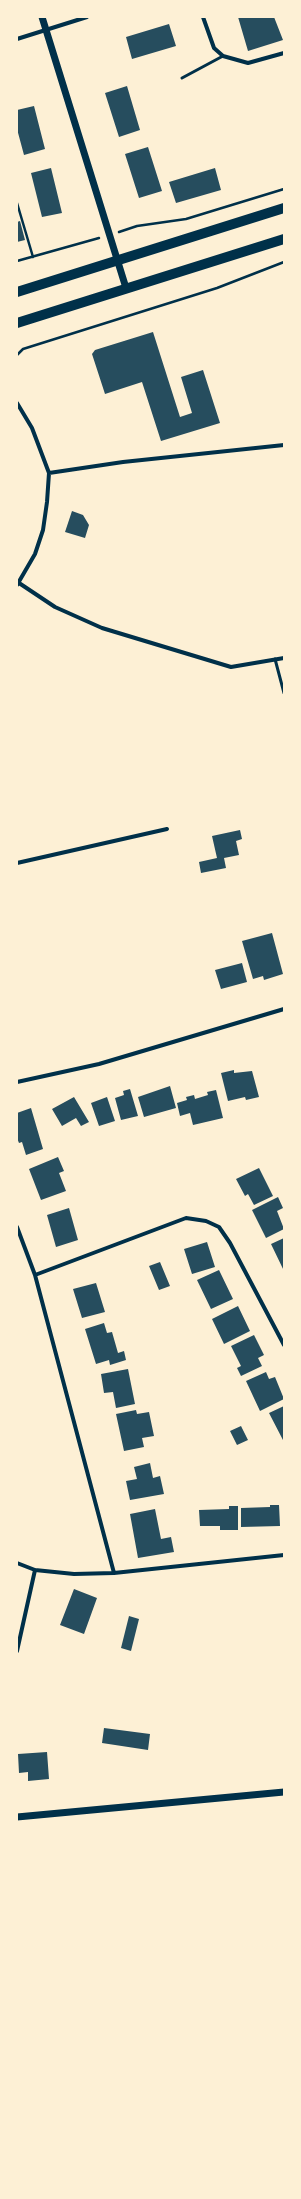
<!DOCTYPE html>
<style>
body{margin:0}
#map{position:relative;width:301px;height:2199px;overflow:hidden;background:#fdf0d5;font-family:"Times New Roman",serif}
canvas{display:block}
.frame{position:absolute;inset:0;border:18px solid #fdf0d5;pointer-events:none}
</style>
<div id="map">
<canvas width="301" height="2199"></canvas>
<div class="frame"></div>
</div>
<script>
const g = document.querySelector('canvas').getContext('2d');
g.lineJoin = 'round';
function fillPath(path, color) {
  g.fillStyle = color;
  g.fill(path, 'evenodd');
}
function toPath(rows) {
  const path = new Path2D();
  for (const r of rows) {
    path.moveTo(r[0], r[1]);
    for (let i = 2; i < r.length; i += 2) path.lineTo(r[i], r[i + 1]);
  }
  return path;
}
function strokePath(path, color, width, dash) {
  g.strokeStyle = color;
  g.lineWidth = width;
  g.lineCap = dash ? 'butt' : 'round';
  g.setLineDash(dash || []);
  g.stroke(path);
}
fillPath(toPath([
 [238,17,274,17,283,40,248,51],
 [169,24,176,46,132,59,126,37],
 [127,86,140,130,119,137,105,93],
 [34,106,45,149,24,155,17,129,17,110],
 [148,147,162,191,139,198,125,154],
 [51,168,62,213,42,217,31,173],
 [215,168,221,190,176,203,169,182],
 [20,221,25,240,17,242,17,222],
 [153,332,180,417,192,413,181,377,203,370,220,423,161,441,142,382,105,394,92,354,95,350],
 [72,511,83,515,89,525,85,538,65,532],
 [240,830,242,839,236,841,239,855,224,858,226,868,201,873,199,862,217,858,212,836],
 [272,933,283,974,264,980,263,976,253,979,242,941],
 [242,963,247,982,221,989,215,970],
 [234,1070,234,1073,252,1071,259,1097,246,1100,245,1097,228,1101,221,1073],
 [170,1086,176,1108,144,1117,138,1097],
 [130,1089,138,1116,121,1120,115,1098,124,1095,123,1091],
 [216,1090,223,1118,193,1125,190,1113,180,1116,177,1103,187,1100,186,1097,194,1095,195,1099,208,1095,207,1092],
 [74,1097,89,1122,81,1126,76,1118,62,1126,52,1109],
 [107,1097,115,1121,99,1126,91,1103],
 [31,1108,43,1149,26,1155,22,1142,19,1143,17,1138,17,1113],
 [58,1157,64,1171,59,1173,66,1191,41,1200,29,1169],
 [259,1168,273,1196,254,1205,248,1194,245,1196,236,1179],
 [278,1197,283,1208,277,1211,284,1229,266,1238,252,1210],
 [69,1208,78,1240,56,1247,47,1215],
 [284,1238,284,1271,271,1244],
 [207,1242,215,1267,192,1274,184,1249],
 [160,1262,170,1286,159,1290,149,1266],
 [219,1270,233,1299,211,1309,197,1280],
 [96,1283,105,1312,82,1318,73,1289],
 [238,1306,250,1331,224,1344,212,1319],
 [104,1323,107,1333,112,1332,118,1353,124,1351,126,1360,110,1365,109,1360,96,1364,85,1329],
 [254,1335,264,1355,258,1358,262,1366,241,1376,237,1368,241,1366,231,1346],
 [128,1369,135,1404,116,1408,113,1392,104,1393,101,1374],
 [266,1372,269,1379,275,1377,284,1399,260,1411,246,1381],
 [284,1406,284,1442,269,1413],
 [136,1410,137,1414,149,1412,154,1436,142,1438,144,1447,124,1451,116,1414],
 [241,1426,248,1440,237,1445,230,1431],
 [150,1463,153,1478,160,1476,164,1494,130,1500,126,1481,137,1479,134,1467],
 [270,1505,279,1505,280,1526,241,1527,241,1508,270,1507],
 [229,1506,238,1506,238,1530,220,1530,220,1526,200,1526,199,1510,229,1509],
 [155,1509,161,1539,171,1537,174,1552,138,1558,130,1514],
 [74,1589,97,1598,84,1634,60,1625],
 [129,1616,139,1619,131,1651,121,1648],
 [104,1728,150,1734,148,1750,102,1743],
 [47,1752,49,1779,28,1781,28,1772,19,1773,18,1754]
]), '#264d5e');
strokePath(toPath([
 [17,203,33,257],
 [119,232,137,226,186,219,284,189],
 [17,261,99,238],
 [17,355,23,349,217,288,284,262]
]), '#003049', 2.5);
strokePath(toPath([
 [182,78,223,56],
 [275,659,284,693]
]), '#003049', 3);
strokePath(toPath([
 [203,17,214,48,223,56,248,63,284,53],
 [17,39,87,17],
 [17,403,32,428,49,473,47,502,43,530,35,554,17,585],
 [49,473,123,462,284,445],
 [19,583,55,607,102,628,231,667,284,658],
 [17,863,167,829],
 [17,1082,99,1064,284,1009],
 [17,1227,35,1275,114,1573],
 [35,1275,186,1218,206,1221,219,1227,230,1243,284,1345],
 [17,1563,35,1570,74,1574,114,1573,284,1555],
 [17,1651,35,1570]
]), '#003049', 4);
strokePath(toPath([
 [42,17,126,288],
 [17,1817,284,1792]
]), '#003049', 7);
strokePath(toPath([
 [17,292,284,208],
 [17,323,284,239]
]), '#003049', 10);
</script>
